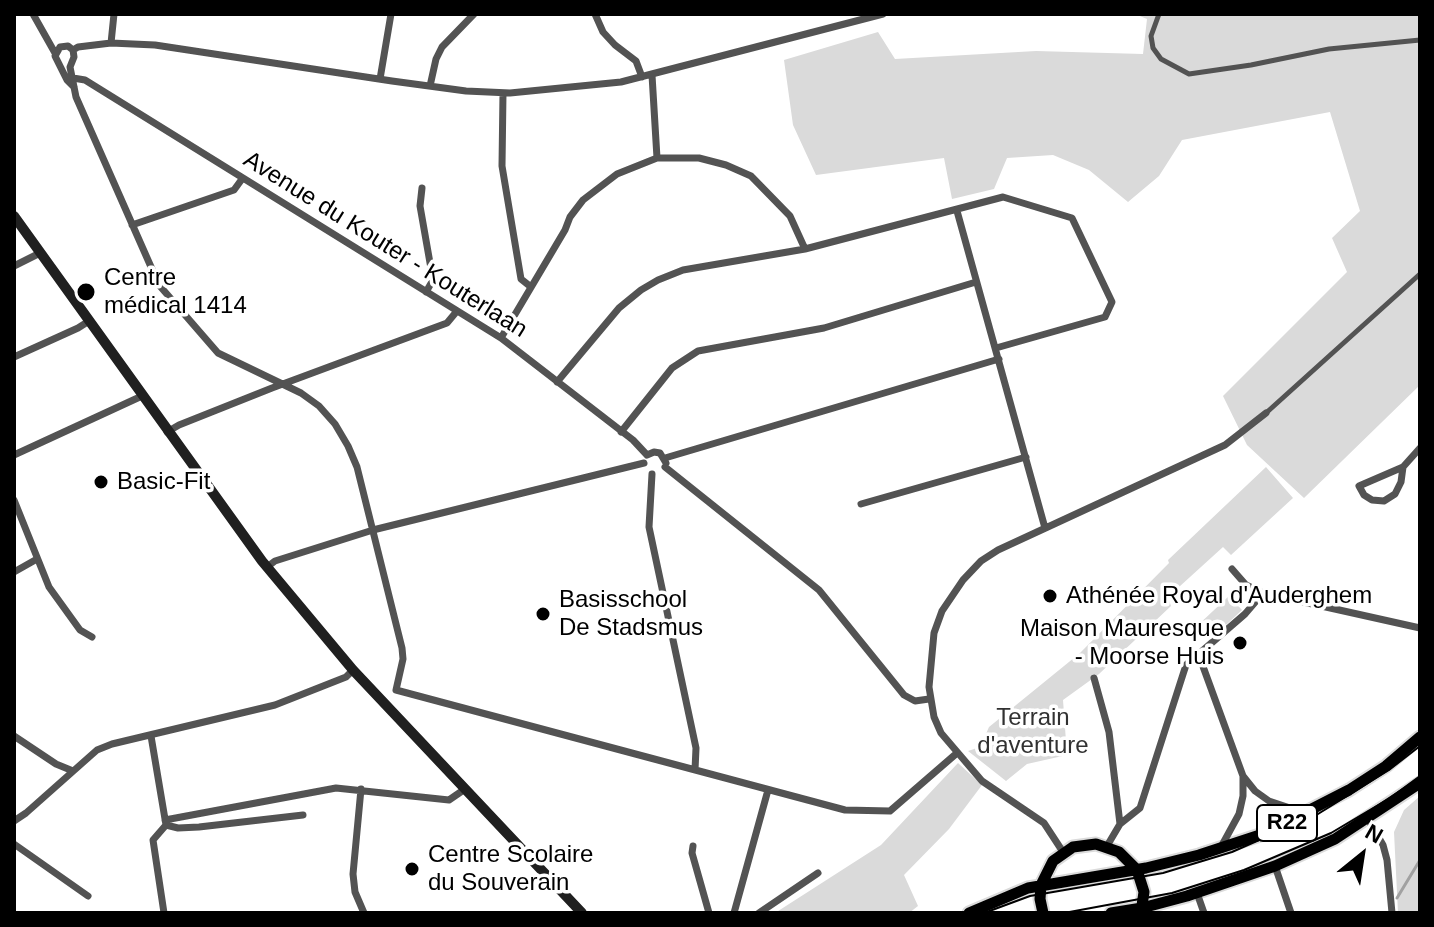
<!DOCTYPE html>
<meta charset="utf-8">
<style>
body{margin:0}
#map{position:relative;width:1434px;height:927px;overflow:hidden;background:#fff;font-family:Arial,sans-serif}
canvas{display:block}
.frame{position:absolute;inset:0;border:16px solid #000;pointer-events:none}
.north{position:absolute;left:1322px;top:815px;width:80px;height:80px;-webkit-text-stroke:6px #fff;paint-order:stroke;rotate:30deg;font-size:22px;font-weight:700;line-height:32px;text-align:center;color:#000}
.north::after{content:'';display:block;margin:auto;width:28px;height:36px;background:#000;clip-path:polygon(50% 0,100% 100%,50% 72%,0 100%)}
</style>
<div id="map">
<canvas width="1434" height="927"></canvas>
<div class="frame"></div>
<div class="north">N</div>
</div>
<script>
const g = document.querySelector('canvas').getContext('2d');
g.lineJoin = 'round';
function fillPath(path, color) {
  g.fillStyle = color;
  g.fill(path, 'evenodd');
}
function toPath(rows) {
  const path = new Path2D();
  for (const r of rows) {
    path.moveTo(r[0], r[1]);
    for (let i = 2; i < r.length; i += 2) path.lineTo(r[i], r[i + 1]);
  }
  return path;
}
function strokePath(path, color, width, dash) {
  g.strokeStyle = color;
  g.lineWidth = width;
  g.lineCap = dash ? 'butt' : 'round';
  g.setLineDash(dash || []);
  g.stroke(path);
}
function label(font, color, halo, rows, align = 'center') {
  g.font = font + ' Arial,sans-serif';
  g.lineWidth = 7;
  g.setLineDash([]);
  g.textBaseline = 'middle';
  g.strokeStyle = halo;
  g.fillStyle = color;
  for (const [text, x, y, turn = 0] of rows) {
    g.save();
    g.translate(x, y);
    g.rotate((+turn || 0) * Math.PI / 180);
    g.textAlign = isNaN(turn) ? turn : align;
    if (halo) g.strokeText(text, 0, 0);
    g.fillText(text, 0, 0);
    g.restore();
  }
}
fillPath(toPath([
 [1135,14,1420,14,1420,385,1304,498,1247,445,1223,396,1347,272,1332,238,1360,211,1330,112,1182,140,1159,176,1128,202,1089,170,1053,155,1007,158,994,189,952,199,944,158,816,175,793,125,784,60,878,32,895,59,1036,51,1143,54,1147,19],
 [1266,467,1293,498,1231,555,1223,547,1168,597,1171,606,1099,674,1063,700,1067,755,1027,764,1006,781,968,751,980,747,989,727,1080,653,1169,563,1168,560],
 [1229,596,1242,610,1210,640,1197,626],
 [958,763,982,785,949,829,904,875,918,906,909,913,775,913,881,845],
 [1420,796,1420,913,1398,913,1394,832,1404,810]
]), '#dadada');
strokePath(toPath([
 [1397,898,1420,860]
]), '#a1a1a1', 3);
const primary = toPath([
 [969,913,1028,888,1146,868,1199,855,1263,834,1349,790,1386,766,1420,737],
 [1043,913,1040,899,1041,885,1053,861,1073,847,1096,844,1119,852,1137,870,1144,892,1141,912],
 [1111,913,1142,908,1187,896,1275,866,1335,839,1420,783]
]);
strokePath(primary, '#dbdbdb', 15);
strokePath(toPath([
 [1159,14,1151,36,1153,48,1161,59,1189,74,1251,65,1329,49,1420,40],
 [1266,413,1420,274]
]), '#535353', 5);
strokePath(toPath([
 [33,14,55,53],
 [595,14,603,32,615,45,636,61,642,77],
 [111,43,114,14],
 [73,50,78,47,111,43,155,45,392,81,466,91,510,93,621,82,883,14],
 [73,50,74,57,70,67,76,97,159,285,218,353,301,393,319,406,335,424,348,446,357,467,402,648,403,659,396,690],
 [73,50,68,46,60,47,55,56,67,80,74,87],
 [652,75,657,158],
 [73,78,85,80,501,338,633,440,647,455],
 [380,79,391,14],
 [430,86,436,59,442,47,474,14],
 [503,93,502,166,521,279,531,287],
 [422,188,420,206,433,280,426,292],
 [957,211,1045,528],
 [132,225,234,190,242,179],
 [14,266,40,253],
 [501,338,565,230,570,217,583,200,617,174,657,158,699,158,726,165,751,176,790,216,805,249],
 [14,357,78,328,89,321],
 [557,382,619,308,641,290,658,280,683,270,805,249,1003,197,1072,218,1112,302,1105,317,996,348],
 [167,432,179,425,272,388,447,323,457,311],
 [621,432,672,368,698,351,824,328,976,282],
 [14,455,142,396],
 [647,455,654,452,660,453,666,463],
 [665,458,999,359],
 [665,467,819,590,904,695,915,701,929,699],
 [1403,467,1401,482,1395,494,1384,501,1372,500,1364,495,1359,486,1403,467,1420,448],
 [652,474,649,527,696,748,695,770],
 [14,500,49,587,80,630,92,637],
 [861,504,1026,457],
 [267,567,275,561,373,530,644,463],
 [1232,569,1246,585,1263,593,1420,628],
 [14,572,37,559],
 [1197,656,1201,661,1243,776,1243,796,1239,814,1221,847],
 [1094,678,1109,732,1120,824],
 [396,690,845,810,890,811,957,753],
 [14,736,56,764,73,771],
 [151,736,166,825,178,828,199,827,303,815],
 [1243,776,1255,791,1269,801,1305,813],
 [361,789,353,874,355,892,364,913],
 [1368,819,1383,845,1387,860,1392,913],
 [165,820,336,788,449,800,465,789],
 [14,821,26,813,97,750,112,744,275,705,346,677,353,670],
 [14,844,88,896],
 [693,846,692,853,709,913],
 [1107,846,1120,824,1140,808,1186,665,1245,614,1263,593],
 [1063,852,1044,823,982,781,941,733,934,717,929,687,934,633,942,611,963,580,981,561,998,550,1225,445,1266,413],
 [1275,866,1291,913],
 [1197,893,1204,913],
 [164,913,153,840,166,825],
 [734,913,768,790],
 [759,913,818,873]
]), '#535353', 7);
strokePath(toPath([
 [14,216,262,561,353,670,582,913]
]), '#202020', 10);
strokePath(primary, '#000', 11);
strokePath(toPath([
 [984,913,1030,896,1163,873,1232,852,1318,814,1389,770,1420,746],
 [1064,913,1172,893,1244,870,1331,833,1390,798,1420,776]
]), '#000', 2);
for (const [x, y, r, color] of [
 [86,292,10,"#000"],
 [101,482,8,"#000"],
 [1050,596,8,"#000"],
 [543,614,8,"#000"],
 [1240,643,8,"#000"],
 [412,869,8,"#000"]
]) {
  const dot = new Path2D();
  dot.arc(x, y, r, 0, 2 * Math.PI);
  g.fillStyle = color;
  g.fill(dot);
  strokePath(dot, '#fff', 3);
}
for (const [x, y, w] of [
 [1287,823,60]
]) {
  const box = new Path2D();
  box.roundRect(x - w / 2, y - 18, w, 36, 6);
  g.fillStyle = '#fff';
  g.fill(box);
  strokePath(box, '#000', 2);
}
label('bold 22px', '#000', null, [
 ["R22",1287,823]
]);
label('24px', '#000', '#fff', [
 ["Avenue du Kouter - Kouterlaan",385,245,32]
]);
label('24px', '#000', '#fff', [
 ["Centre",104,278],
 ["médical 1414",104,306],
 ["Basic-Fit",117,482],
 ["Athénée Royal d'Auderghem",1066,596],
 ["Basisschool",559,600],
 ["De Stadsmus",559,628],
 ["Maison Mauresque",1224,629,"right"],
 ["- Moorse Huis",1224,657,"right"],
 ["Centre Scolaire",428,855],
 ["du Souverain",428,883]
], 'left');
label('24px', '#313131', '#fff', [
 ["Terrain",1033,718],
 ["d'aventure",1033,746]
]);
</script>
